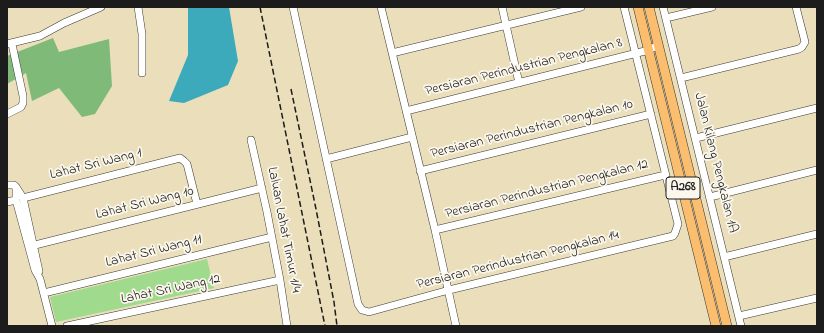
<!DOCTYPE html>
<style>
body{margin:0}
#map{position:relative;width:824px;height:333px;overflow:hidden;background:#eadfba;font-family:"Indie Flower",sans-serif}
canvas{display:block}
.frame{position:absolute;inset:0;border:8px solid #1c1c1c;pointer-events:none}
</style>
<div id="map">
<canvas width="824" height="333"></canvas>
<div class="frame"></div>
</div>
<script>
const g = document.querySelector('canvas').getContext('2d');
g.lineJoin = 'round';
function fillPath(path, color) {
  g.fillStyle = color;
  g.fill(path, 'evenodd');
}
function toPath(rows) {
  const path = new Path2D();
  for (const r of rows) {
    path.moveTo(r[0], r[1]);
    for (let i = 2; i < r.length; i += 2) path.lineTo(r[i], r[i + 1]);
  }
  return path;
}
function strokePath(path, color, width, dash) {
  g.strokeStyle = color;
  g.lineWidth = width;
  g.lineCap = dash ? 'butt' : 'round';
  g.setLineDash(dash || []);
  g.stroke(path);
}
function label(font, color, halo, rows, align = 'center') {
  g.font = font + ' "Indie Flower",sans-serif';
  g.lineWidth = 3.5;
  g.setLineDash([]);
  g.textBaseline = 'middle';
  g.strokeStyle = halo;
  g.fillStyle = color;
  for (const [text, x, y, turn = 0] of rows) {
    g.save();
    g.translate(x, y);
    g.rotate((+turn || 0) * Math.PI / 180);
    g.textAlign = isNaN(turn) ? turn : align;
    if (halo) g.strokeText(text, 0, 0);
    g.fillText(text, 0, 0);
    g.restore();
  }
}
fillPath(toPath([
 [207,259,214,288,56,322,50,297]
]), '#9fda8d');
fillPath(toPath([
 [53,38,59,52,109,39,112,86,95,114,82,117,59,88,32,101,26,73,7,84,7,56]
]), '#7fba78');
fillPath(toPath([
 [188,7,229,7,238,61,228,85,184,103,169,101,188,55]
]), '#3caabb');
const minor = toPath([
 [138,7,142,34,142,73],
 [293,7,358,304,362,310,369,312,449,290,673,236,675,233,678,224,624,7],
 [381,7,435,230,456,326],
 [502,7,519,83],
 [663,7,741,326],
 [666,18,712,7],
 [7,44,40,36,64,23,101,7],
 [392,53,581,7],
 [681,78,799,49,802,47,805,42,796,7],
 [406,111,649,50,658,45],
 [7,114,21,107,23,103,23,96,12,44],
 [696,138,817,108],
 [251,140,267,212,280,280,287,326],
 [326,159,412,137],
 [420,171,651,114],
 [7,185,14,185,16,187,23,198,39,271],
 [16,187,16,200,35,270,40,279,52,326],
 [710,197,817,170],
 [23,198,180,158,184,161,187,164,197,204],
 [7,202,16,200],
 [435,230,665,175],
 [35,245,262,188],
 [724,257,817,234],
 [44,293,272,237],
 [739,316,817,298],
 [67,326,280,280]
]);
const major = toPath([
 [638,7,716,326],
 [649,7,727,326]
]);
strokePath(minor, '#3b3934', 8);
strokePath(major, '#3b3934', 10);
strokePath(minor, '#fff', 7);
strokePath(major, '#fbbd6e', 9);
strokePath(toPath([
 [260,7,325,326],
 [291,89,316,209,334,302,337,326]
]), '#1c1c1c', 1.5, [6, 3]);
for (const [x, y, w] of [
 [683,188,34]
]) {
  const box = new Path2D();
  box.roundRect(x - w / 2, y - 11, w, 22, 3);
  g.fillStyle = '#fbf7ec';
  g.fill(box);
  strokePath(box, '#1c1c1c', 1);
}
label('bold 13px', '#1c1c1c', null, [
 ["A268",683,188]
]);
label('14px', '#1c1c1c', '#fbf7ec', [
 ["Persiaran Perindustrian Pengkalan 8",524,68,-14],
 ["Persiaran Perindustrian Pengkalan 10",532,130,-14],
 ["Jalan Kilang Pengkalan 1A",715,163,76],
 ["Lahat Sri Wang 1",96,165,-14],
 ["Persiaran Perindustrian Pengkalan 12",547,190,-14],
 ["Lahat Sri Wang 10",145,204,-14],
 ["Laluan Lahat Timur 1/4",283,230,79],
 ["Lahat Sri Wang 11",154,252,-14],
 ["Persiaran Perindustrian Pengkalan 14",518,261,-14],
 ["Lahat Sri Wang 12",171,290,-12]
]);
</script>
